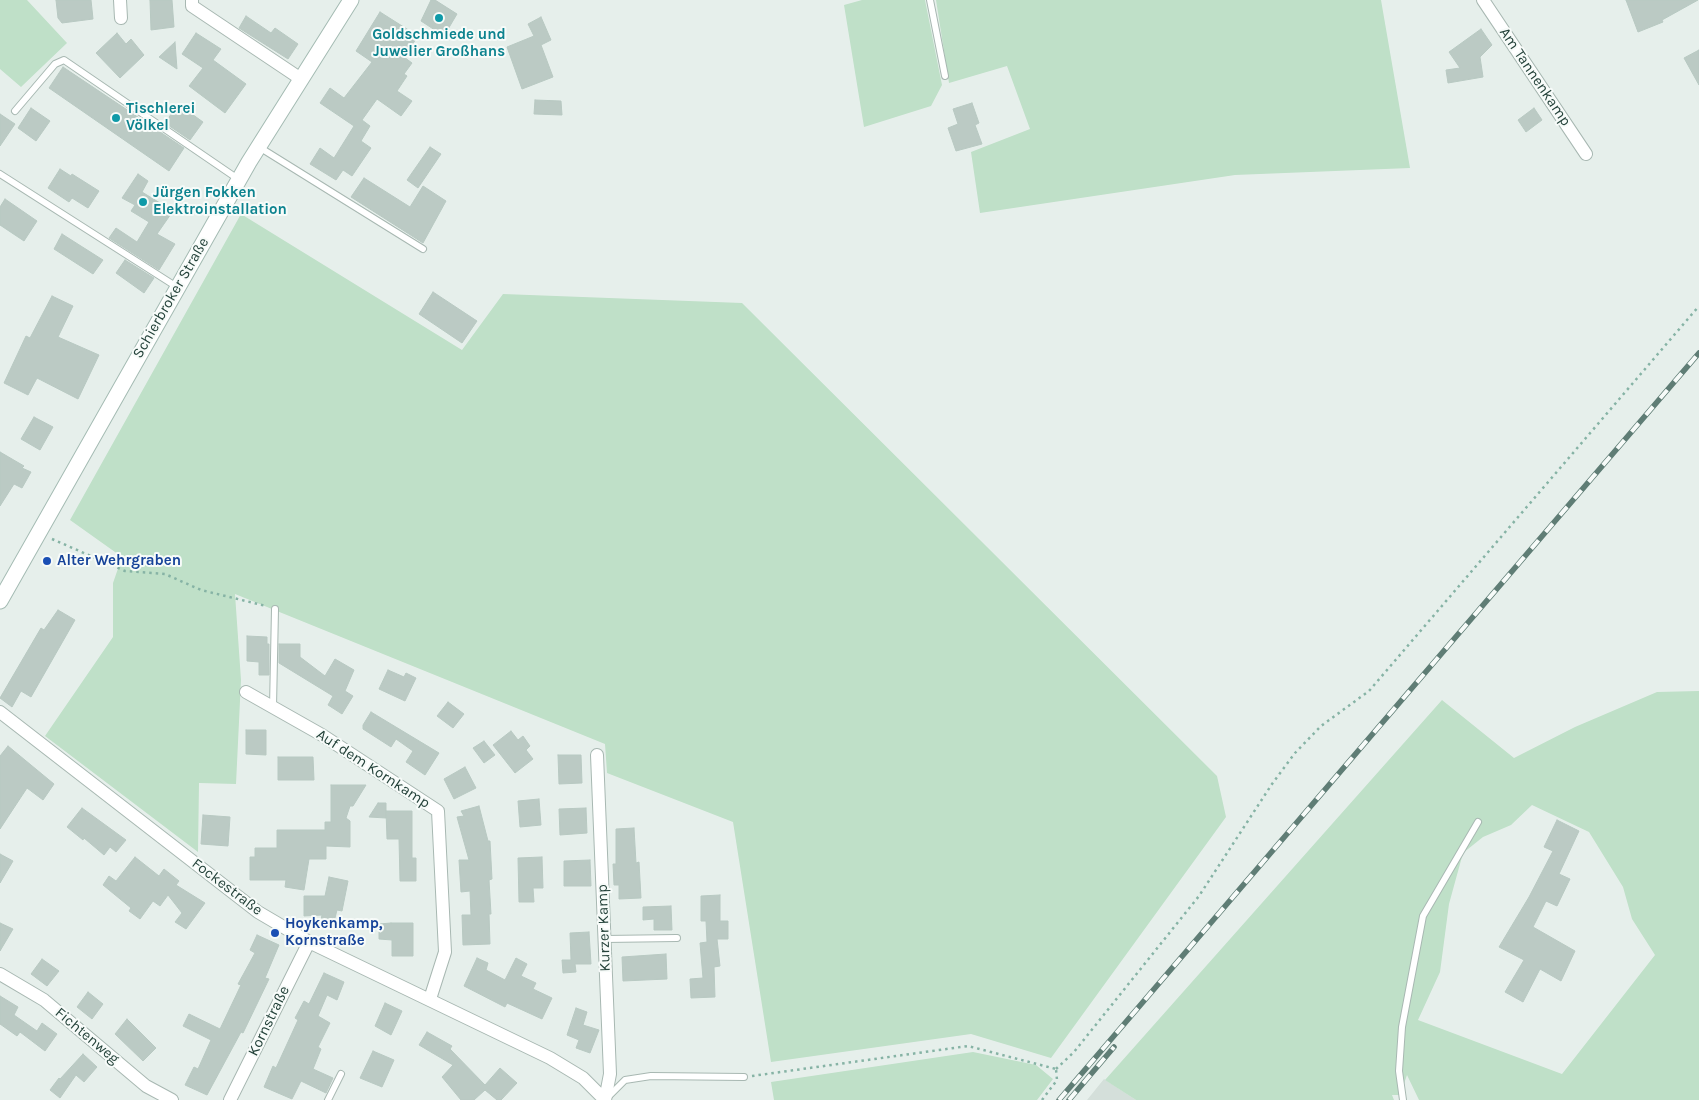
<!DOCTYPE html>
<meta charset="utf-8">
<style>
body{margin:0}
canvas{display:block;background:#e6efeb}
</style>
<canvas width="1699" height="1100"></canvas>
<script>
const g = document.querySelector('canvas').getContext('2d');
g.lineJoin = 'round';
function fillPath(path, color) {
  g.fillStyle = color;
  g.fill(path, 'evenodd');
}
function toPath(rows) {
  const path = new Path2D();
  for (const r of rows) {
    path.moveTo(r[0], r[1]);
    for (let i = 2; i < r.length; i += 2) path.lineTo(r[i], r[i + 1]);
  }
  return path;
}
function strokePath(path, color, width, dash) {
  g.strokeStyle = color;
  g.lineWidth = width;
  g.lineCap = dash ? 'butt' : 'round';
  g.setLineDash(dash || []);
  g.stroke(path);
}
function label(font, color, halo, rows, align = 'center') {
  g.font = font + ' Karla,sans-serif';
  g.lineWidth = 4;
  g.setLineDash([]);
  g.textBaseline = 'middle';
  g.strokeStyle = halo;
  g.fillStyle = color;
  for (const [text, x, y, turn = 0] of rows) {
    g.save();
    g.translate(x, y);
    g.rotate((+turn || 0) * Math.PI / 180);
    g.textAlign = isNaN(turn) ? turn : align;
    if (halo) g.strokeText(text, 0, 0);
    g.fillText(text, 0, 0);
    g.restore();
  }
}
fillPath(toPath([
 [1104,1079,1136,1100,1087,1100]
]), '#d4dfda');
fillPath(toPath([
 [0,0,27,0,67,43,21,87,0,69],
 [862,0,925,0,942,85,931,106,864,127,844,5],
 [936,0,1381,0,1410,168,1235,175,980,213,971,152,1030,129,1007,66,949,83],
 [241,214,462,350,503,294,742,303,1217,776,1226,817,1051,1058,971,1034,771,1062,733,822,607,773,605,744,235,594,241,680,236,784,199,783,198,852,45,736,113,637,113,583,122,557,70,520],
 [1699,691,1699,1100,1419,1100,1407,1075,1400,1095,1392,1095,1394,1100,1136,1100,1105,1080,1442,700,1514,758,1575,727,1657,692],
 [1532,805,1589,832,1623,887,1632,919,1655,955,1562,1074,1418,1020,1440,972,1449,904,1463,853,1483,837,1511,825],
 [973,1052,1036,1065,1053,1079,1037,1100,774,1100,771,1082]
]), '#bfe0c8');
const building = toPath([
 [56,0,91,0,93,19,62,23,58,18,56,0],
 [150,0,172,0,174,27,151,30,150,0],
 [431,0,435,0,457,14,444,36,421,21,431,0],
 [1626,0,1698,0,1662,20,1663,22,1638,32,1626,0],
 [380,12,418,36,404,57,412,63,404,74,407,76,397,91,412,101,401,116,377,99,362,120,370,126,361,141,371,148,352,176,343,170,336,180,310,164,320,148,334,158,354,126,320,103,330,88,344,98,372,62,356,51,380,12],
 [246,16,271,33,275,28,298,44,288,59,239,28,246,16],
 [541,17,551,40,541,45,553,77,522,89,507,47,534,36,528,24,541,17],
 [1481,29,1492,45,1480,57,1483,77,1448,83,1446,70,1460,68,1449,52,1481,29],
 [117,33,126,44,131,39,144,55,120,78,96,53,117,33],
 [196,33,221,49,213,60,246,84,225,113,189,86,203,68,182,54,196,33],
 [175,42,177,69,159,57,175,42],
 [1699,50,1699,85,1684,58,1699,50],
 [63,67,184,148,169,171,49,88,63,67],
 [535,100,561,101,562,115,534,114,535,100],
 [972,103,979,123,975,125,982,144,956,151,948,128,958,124,953,109,972,103],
 [178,104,203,122,190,140,165,123,178,104],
 [31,108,50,121,36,141,18,128,31,108],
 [1534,108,1542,120,1526,132,1518,120,1534,108],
 [0,114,15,124,0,146,0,114],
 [430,147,441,154,418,188,407,180,430,147],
 [60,169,71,176,72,174,99,191,88,208,72,198,69,202,48,188,60,169],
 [138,174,148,181,142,192,173,211,157,234,175,244,159,270,109,238,116,228,137,242,149,222,131,211,135,205,122,198,138,174],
 [364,178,410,207,423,186,446,201,423,243,351,197,364,178],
 [5,199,37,221,24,241,0,225,0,207,5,199],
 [62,234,103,260,93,274,54,249,62,234],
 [125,260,154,278,144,293,116,273,125,260],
 [433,292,477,321,462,343,419,314,433,292],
 [52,296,73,306,58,337,99,355,78,399,37,378,28,395,4,383,26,336,30,338,52,296],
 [34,417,53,427,40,450,21,439,34,417],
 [0,452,24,466,22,468,31,472,22,488,14,484,0,506,0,452],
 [58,610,75,620,31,697,21,691,12,707,0,698,41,628,44,630,58,610],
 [247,636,267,637,267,644,269,644,269,675,259,675,259,662,247,661,247,636],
 [279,644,300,644,300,657,325,676,335,659,354,670,345,691,353,696,342,714,328,705,333,696,279,663,279,644],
 [388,670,404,677,406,673,416,678,405,701,379,689,388,670],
 [448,702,464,714,453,728,437,716,448,702],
 [371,712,439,753,425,775,406,762,413,751,396,739,391,747,363,729,363,725,371,712],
 [246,730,266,730,266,755,246,754,246,730],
 [511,731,518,740,523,736,530,746,526,750,533,759,515,773,493,745,511,731],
 [484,741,495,755,484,763,473,748,484,741],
 [8,746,54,784,43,800,27,788,0,829,0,756,8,746],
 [558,755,581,755,582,783,559,784,558,755],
 [278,757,313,757,314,780,278,780,278,757],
 [465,767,476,788,454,799,444,779,465,767],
 [331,785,366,785,353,806,350,806,346,818,350,821,350,847,326,846,326,859,309,859,304,890,285,887,286,880,250,880,250,857,255,857,255,848,277,848,277,830,325,830,325,822,331,822,331,785],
 [539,799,541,825,520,827,518,801,539,799],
 [378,803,386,803,386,818,369,817,378,803],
 [479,806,488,841,490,841,492,879,489,880,491,914,489,914,490,944,463,945,462,915,471,915,470,891,461,892,459,860,469,860,457,817,464,816,461,811,479,806],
 [82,808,126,840,116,852,110,847,104,855,84,838,83,840,67,827,82,808],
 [586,808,587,833,560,835,559,809,586,808],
 [386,811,412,811,412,858,416,858,416,881,400,881,399,839,387,839,386,811],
 [203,815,230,817,228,846,201,844,203,815],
 [1557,820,1579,831,1559,874,1570,879,1557,906,1546,901,1533,927,1575,951,1561,981,1540,969,1523,1002,1505,992,1524,960,1499,947,1529,897,1553,851,1544,847,1557,820],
 [634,828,636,863,639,862,641,898,619,899,619,885,614,885,613,864,616,864,616,829,634,828],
 [0,854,13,861,0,883,0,854],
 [135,857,159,876,164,869,179,881,176,885,205,903,186,929,175,922,182,913,168,895,160,906,153,901,140,919,129,911,131,908,103,885,109,876,116,881,135,857],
 [542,857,543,888,533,888,534,902,519,902,518,858,542,857],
 [590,860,591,886,564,886,564,861,590,860],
 [329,877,348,881,342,911,337,910,334,922,321,920,322,915,304,916,304,896,325,896,329,877],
 [720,895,720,921,728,921,728,939,717,939,720,966,714,967,715,997,691,998,690,979,703,978,700,943,707,942,706,921,701,921,701,896,720,895],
 [671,906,672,930,654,930,654,919,643,920,643,907,671,906],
 [0,923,13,929,0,951,0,923],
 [391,923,413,923,413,956,392,956,392,940,379,939,379,924,391,923],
 [589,932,591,964,575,964,576,972,563,973,562,960,571,960,570,933,589,932],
 [257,935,279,945,265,978,269,979,243,1033,241,1032,207,1095,185,1085,194,1067,198,1069,211,1040,183,1026,189,1014,220,1029,241,985,238,984,255,953,250,950,257,935],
 [666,954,667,979,623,981,622,957,666,954],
 [477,958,488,963,486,970,505,980,516,958,527,964,521,976,536,983,533,989,552,998,542,1019,507,1003,505,1007,464,986,477,958],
 [42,959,59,971,47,986,31,974,42,959],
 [324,973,344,982,337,1000,327,995,318,1016,330,1023,318,1047,321,1049,313,1069,333,1078,326,1093,301,1081,292,1099,264,1087,273,1066,276,1068,298,1020,295,1018,304,1001,309,1004,324,973],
 [88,992,103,1004,92,1019,77,1007,88,992],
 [0,996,18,1007,14,1015,37,1031,42,1023,57,1034,45,1051,20,1032,17,1036,0,1024,0,996],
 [385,1003,402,1011,391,1035,375,1026,385,1003],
 [576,1008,587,1012,583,1025,599,1030,590,1053,576,1048,579,1040,567,1035,576,1008],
 [127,1019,156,1048,143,1061,115,1034,127,1019],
 [427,1032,452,1046,450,1049,485,1085,500,1068,517,1083,501,1100,497,1100,485,1090,474,1100,461,1100,442,1077,453,1065,419,1045,427,1032],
 [373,1051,394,1060,382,1087,360,1078,373,1051],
 [83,1054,97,1067,84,1082,76,1075,60,1098,50,1090,59,1078,60,1079,83,1054]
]);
fillPath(building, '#bbcac4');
strokePath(building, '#b8c9c2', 1);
const service = toPath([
 [930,0,945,76],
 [15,111,55,64,64,60,238,179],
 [259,147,423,249],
 [0,174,177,287],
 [273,707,275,609],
 [605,939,677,938],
 [608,1097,625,1080,651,1076,744,1077],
 [328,1100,341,1074],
 [1403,1100,1399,1071,1402,1027,1423,916,1478,822]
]);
const minor = toPath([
 [120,0,121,18],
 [192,0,192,6,301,79],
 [1483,0,1586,154],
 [246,692,322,735,438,811,445,952,430,999],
 [0,712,258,912,309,942,550,1058,583,1078,605,1100],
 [597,755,610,1074,605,1100],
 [0,974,44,1000,146,1086,172,1100],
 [230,1100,309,942]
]);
const secondary = toPath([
 [0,601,249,162,351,0]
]);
strokePath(service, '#a8b8b2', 8);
strokePath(minor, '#a8b8b2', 14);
strokePath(secondary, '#a4bbb3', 17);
strokePath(toPath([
 [52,539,125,571,165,574,201,590,266,606],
 [1056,1069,1074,1052,1199,896,1272,784,1295,753,1321,726,1369,691,1699,306],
 [752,1076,968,1046,1056,1069],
 [1042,1100,1057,1080,1056,1069]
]), '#86b3a5', 2.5, [2.5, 4]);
strokePath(service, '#fff', 6);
strokePath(minor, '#fff', 12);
strokePath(secondary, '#fff', 15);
const rail = toPath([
 [1059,1100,1699,353],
 [1069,1100,1114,1047]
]);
strokePath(rail, '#5f7d75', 5.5);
strokePath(rail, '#f7fbf9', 4, [11]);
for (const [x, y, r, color] of [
 [439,18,5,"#0f9aa8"],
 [116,118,5,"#0f9aa8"],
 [143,202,5,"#0f9aa8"],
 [47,561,5,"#1a4fb4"],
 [275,933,5,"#1a4fb4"]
]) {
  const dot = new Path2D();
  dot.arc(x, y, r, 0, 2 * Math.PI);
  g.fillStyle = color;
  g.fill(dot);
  strokePath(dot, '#f7fbf9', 2);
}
label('bold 15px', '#0d838f', '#f7fbf9', [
 ["Goldschmiede und",439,35,"center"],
 ["Juwelier Großhans",439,52,"center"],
 ["Tischlerei",126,109],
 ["Völkel",126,126],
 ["Jürgen Fokken",153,193],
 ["Elektroinstallation",153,210]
], 'left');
label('15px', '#24423a', '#f7fbf9', [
 ["Am Tannenkamp",1535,77,56],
 ["Schierbroker Straße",171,298,-60],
 ["Auf dem Kornkamp",373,769,33],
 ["Fockestraße",227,887,37],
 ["Kurzer Kamp",604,928,-92],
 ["Kornstraße",269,1021,-64],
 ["Fichtenweg",87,1036,40]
]);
label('bold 15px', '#164399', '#f7fbf9', [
 ["Alter Wehrgraben",57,561],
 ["Hoykenkamp,",285,924],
 ["Kornstraße",285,941]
], 'left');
</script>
